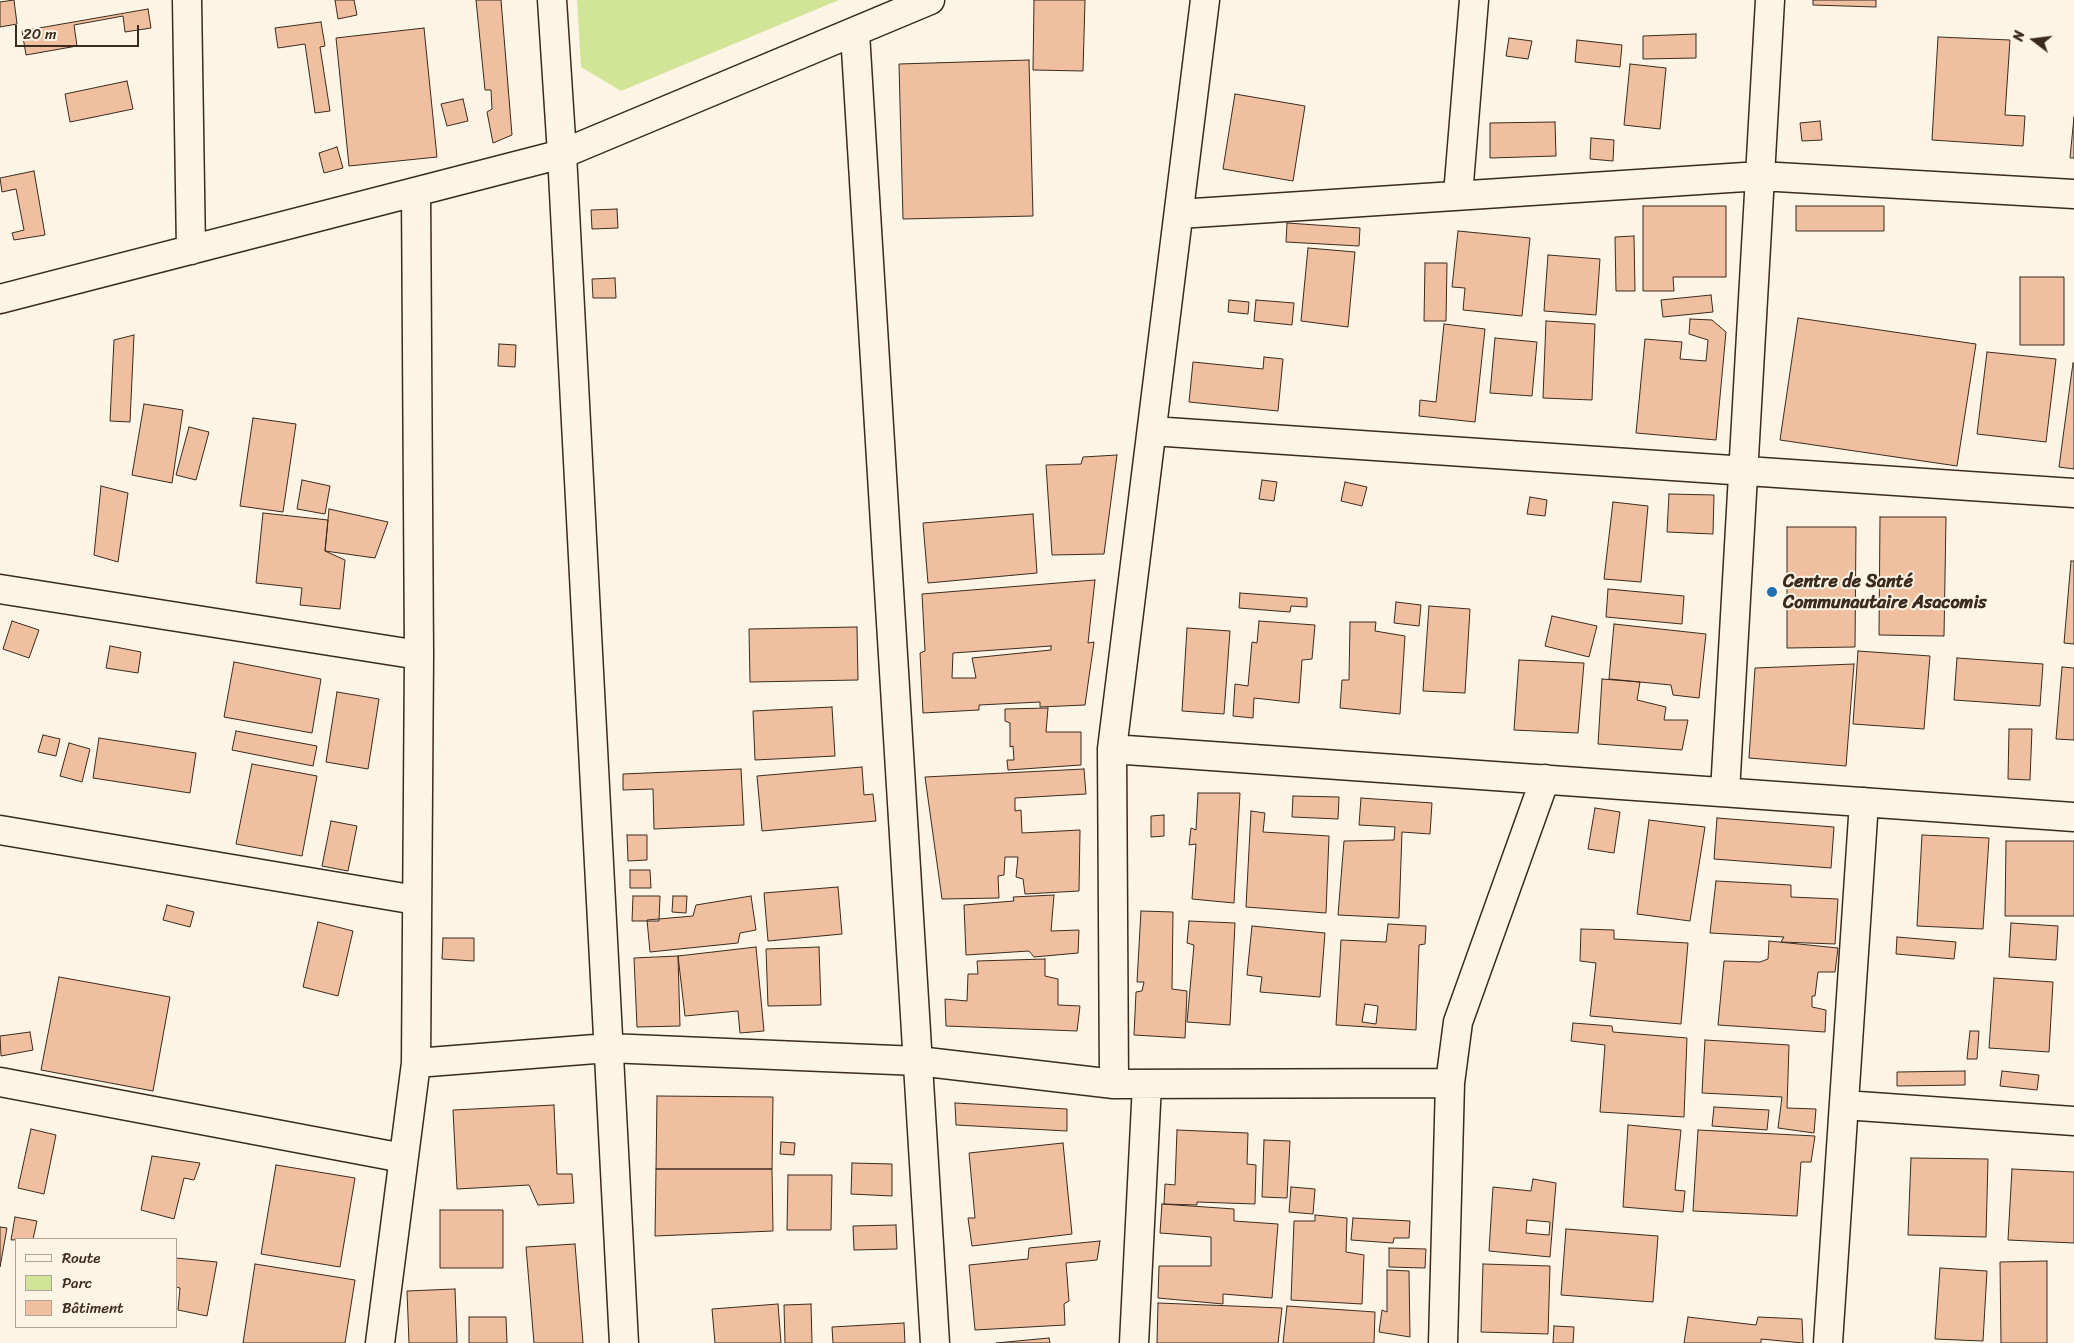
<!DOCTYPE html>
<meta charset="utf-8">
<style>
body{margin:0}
#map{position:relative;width:2074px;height:1343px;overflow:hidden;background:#fcf5e5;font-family:Sriracha,sans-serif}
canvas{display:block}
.legend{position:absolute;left:15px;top:1238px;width:162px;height:90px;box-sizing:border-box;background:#fcf5e5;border:1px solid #afa495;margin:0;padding:6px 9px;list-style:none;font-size:15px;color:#3b2a1e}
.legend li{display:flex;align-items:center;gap:10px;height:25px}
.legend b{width:25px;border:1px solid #afa495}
.north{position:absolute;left:2009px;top:15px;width:50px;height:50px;-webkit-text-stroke:4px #fcf5e5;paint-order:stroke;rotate:285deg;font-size:14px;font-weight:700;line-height:20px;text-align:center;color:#3b2a1e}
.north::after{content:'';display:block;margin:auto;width:18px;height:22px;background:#3b2a1e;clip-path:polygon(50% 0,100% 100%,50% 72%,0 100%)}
.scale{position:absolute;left:15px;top:25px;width:124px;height:22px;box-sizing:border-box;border:2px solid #3b2a1e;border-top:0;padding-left:6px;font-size:15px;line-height:18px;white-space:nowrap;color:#3b2a1e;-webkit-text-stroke:4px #fcf5e5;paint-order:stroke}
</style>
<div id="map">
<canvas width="2074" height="1343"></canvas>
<ul class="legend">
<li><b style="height:6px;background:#fcf5e5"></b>Route</li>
<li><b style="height:14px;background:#d2e498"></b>Parc</li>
<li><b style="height:14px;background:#efbf9f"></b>Bâtiment</li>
</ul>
<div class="north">N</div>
<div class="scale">20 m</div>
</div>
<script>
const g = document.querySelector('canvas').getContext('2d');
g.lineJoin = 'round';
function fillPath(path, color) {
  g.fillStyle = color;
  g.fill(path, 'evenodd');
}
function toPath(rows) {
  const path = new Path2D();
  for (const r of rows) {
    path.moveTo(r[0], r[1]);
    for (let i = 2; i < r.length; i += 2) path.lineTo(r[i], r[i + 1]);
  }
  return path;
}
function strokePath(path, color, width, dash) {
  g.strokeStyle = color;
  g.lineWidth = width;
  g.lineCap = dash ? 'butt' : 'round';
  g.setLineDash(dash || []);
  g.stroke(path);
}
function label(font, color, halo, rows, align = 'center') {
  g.font = font + ' Sriracha,sans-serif';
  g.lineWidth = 4;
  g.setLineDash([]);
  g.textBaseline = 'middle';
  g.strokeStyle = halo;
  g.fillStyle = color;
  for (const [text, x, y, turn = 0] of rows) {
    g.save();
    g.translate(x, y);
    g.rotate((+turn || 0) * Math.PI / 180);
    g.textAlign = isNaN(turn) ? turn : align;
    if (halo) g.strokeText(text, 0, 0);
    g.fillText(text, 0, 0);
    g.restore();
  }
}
fillPath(toPath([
 [577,0,839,0,621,91,581,67]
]), '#d2e498');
const building = toPath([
 [14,0,17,24,0,27,0,2,14,0],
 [335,0,354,0,357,15,338,19,335,0],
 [476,0,501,0,512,135,493,143,487,112,492,109,491,90,485,90,476,0],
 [1034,0,1085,0,1083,71,1033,70,1034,0],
 [1813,0,1876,0,1876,7,1813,5,1813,0],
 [148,9,151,28,125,32,123,16,74,25,77,46,26,55,22,31,148,9],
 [321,22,325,46,320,47,330,111,315,113,305,44,278,48,275,28,321,22],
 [424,28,437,157,349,166,336,38,424,28],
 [1696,34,1696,58,1643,59,1643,36,1696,34],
 [1938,37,2010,40,2005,115,2025,116,2023,146,1932,140,1938,37],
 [1509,38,1532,41,1528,59,1506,56,1509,38],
 [1577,40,1622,45,1620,67,1575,62,1577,40],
 [1029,60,1033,216,903,219,899,64,1029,60],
 [1630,64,1666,68,1660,129,1624,125,1630,64],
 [127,81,133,109,70,122,65,94,127,81],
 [1235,94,1305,106,1293,181,1223,169,1235,94],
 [463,99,468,121,447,126,441,104,463,99],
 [2074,117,2074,158,2070,158,2074,117],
 [1820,121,1822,140,1802,141,1800,123,1820,121],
 [1555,122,1556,156,1490,158,1490,123,1555,122],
 [1591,138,1614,140,1613,161,1590,159,1591,138],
 [337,147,343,168,324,173,319,153,337,147],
 [34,171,45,235,14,240,12,233,24,230,16,189,2,192,0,178,34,171],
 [1643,206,1726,206,1726,277,1673,277,1674,291,1643,291,1643,206],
 [1796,206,1884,206,1884,231,1796,231,1796,206],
 [617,209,618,228,592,229,591,210,617,209],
 [1287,223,1360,228,1359,246,1286,242,1287,223],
 [1458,231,1530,238,1522,316,1463,310,1465,288,1452,287,1458,231],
 [1634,236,1635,291,1616,291,1615,237,1634,236],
 [1308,248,1355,252,1348,327,1301,321,1308,248],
 [1548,255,1600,259,1596,315,1544,311,1548,255],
 [1425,263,1447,263,1446,321,1424,321,1425,263],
 [2020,277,2064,277,2064,345,2020,345,2020,277],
 [615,278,616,298,593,298,592,279,615,278],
 [1711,295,1713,312,1663,317,1661,300,1711,295],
 [1229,300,1249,302,1248,314,1228,312,1229,300],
 [1256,300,1294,303,1292,325,1254,321,1256,300],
 [1798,318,1976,344,1957,466,1780,440,1798,318],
 [1690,319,1712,320,1726,332,1716,440,1636,433,1645,339,1682,342,1680,359,1706,361,1708,340,1689,334,1690,319],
 [1546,321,1595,324,1592,400,1543,398,1546,321],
 [1444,324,1485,329,1475,422,1419,416,1420,400,1436,402,1444,324],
 [134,335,130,422,110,421,114,340,134,335],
 [1495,338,1537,342,1532,396,1490,393,1495,338],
 [499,344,516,345,515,367,498,366,499,344],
 [1987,352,2056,359,2046,442,1977,434,1987,352],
 [1264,357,1283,359,1278,411,1189,402,1193,362,1263,369,1264,357],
 [2073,363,2074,363,2074,469,2059,467,2073,363],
 [144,404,183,410,172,483,132,475,144,404],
 [253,418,296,424,283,512,240,506,253,418],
 [189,427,209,432,196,480,176,475,189,427],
 [1117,455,1104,554,1052,555,1046,465,1081,464,1083,457,1117,455],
 [302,480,330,486,325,514,297,509,302,480],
 [1262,480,1277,482,1274,501,1259,499,1262,480],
 [1345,482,1367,487,1362,506,1341,501,1345,482],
 [101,486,128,493,118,562,94,555,101,486],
 [1669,494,1714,495,1713,534,1667,532,1669,494],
 [1530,497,1547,500,1545,516,1527,514,1530,497],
 [1613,502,1648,506,1641,582,1604,579,1613,502],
 [329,509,388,522,375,558,325,551,329,509],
 [263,513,328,520,325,551,345,560,340,609,300,605,302,588,256,583,263,513],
 [1033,514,1037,573,928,583,923,523,1033,514],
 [1880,517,1946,517,1944,636,1879,635,1880,517],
 [1787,527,1856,527,1855,647,1787,648,1787,527],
 [2071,561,2074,561,2074,644,2064,643,2071,561],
 [1095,580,1088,643,1094,642,1085,705,1040,707,1040,702,979,705,979,710,923,713,920,653,925,651,922,594,1095,580],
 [1051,646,1051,650,972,658,976,678,952,678,953,653,1051,646],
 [1608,589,1684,596,1682,624,1606,617,1608,589],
 [1240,593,1307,598,1307,607,1291,606,1290,612,1239,608,1240,593],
 [1396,602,1421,605,1419,626,1394,623,1396,602],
 [1429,606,1470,609,1465,693,1423,691,1429,606],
 [1552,616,1597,626,1589,657,1545,646,1552,616],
 [12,621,39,630,29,658,3,649,12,621],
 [1259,621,1315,625,1312,659,1302,660,1299,703,1254,698,1253,718,1233,716,1235,684,1248,686,1252,642,1257,643,1259,621],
 [1350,622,1376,622,1375,631,1405,636,1400,714,1340,708,1342,680,1349,680,1350,622],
 [1614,624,1706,634,1699,698,1673,695,1671,685,1609,679,1614,624],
 [857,627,858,680,750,682,749,629,857,627],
 [1187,628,1230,631,1224,714,1182,711,1187,628],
 [110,646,141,652,138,673,106,668,110,646],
 [1858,651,1930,656,1924,729,1853,724,1858,651],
 [1957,658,2043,664,2040,706,1954,700,1957,658],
 [1519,660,1584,663,1578,733,1514,730,1519,660],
 [234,662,321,679,312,733,224,717,234,662],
 [1854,664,1846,766,1749,758,1755,668,1854,664],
 [2062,667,2074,668,2074,740,2056,739,2062,667],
 [1602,679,1640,682,1637,700,1666,707,1664,720,1688,720,1682,750,1598,744,1602,679],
 [337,692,379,699,368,769,326,762,337,692],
 [832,707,835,756,755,760,753,711,832,707],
 [1048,708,1046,732,1081,732,1081,765,1008,770,1007,760,1014,760,1013,746,1010,747,1010,723,1005,721,1005,709,1048,708],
 [2009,729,2032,729,2030,780,2008,779,2009,729],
 [236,731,317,746,313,766,232,750,236,731],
 [43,735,60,739,56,756,38,752,43,735],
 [99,738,196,753,190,793,93,778,99,738],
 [69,743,90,749,82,782,60,776,69,743],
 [252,764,317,776,302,856,236,844,252,764],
 [862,767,864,795,873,794,876,821,762,831,757,776,862,767],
 [741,769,744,825,654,829,653,789,623,790,623,774,741,769],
 [1084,769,1086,794,1015,798,1015,811,1021,810,1022,833,1080,830,1079,891,1025,894,1023,879,1016,877,1018,857,1005,857,1004,875,998,876,999,898,942,899,925,777,1084,769],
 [1198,793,1240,793,1234,903,1192,899,1196,844,1189,845,1191,828,1196,830,1198,793],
 [1293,796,1339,797,1338,819,1292,817,1293,796],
 [1361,798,1432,803,1430,834,1402,832,1399,918,1338,915,1344,841,1394,840,1395,827,1359,825,1361,798],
 [1595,808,1620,812,1614,853,1588,849,1595,808],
 [1251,811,1265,813,1263,832,1329,836,1326,913,1246,907,1251,811],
 [1164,815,1164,836,1151,837,1151,816,1164,815],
 [1717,818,1834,827,1831,868,1714,859,1717,818],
 [1649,820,1705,827,1690,921,1637,914,1649,820],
 [331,821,357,826,348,871,322,866,331,821],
 [627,835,647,835,647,860,628,861,627,835],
 [1922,835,1989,838,1983,929,1917,926,1922,835],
 [2006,841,2074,841,2074,916,2005,916,2006,841],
 [630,870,650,870,651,888,630,888,630,870],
 [1716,881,1791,885,1791,897,1838,899,1835,944,1781,942,1784,937,1710,933,1716,881],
 [838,887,842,934,768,941,764,893,838,887],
 [1054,895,1051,931,1079,930,1078,953,1034,957,1029,951,966,955,964,905,1014,901,1013,897,1054,895],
 [633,896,660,896,659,921,632,921,633,896],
 [673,896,687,896,686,913,672,912,673,896],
 [751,896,756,930,740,933,738,943,650,952,647,920,693,916,696,905,751,896],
 [167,905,194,912,190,927,163,920,167,905],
 [1141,911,1173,912,1172,989,1187,991,1185,1038,1134,1035,1136,992,1142,991,1144,982,1137,982,1141,911],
 [1189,921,1235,923,1230,1025,1187,1022,1194,945,1187,943,1189,921],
 [318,922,353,931,338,996,303,987,318,922],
 [2011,923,2058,926,2056,960,2009,957,2011,923],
 [1388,924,1426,926,1425,944,1419,945,1416,1030,1336,1025,1341,940,1386,942,1388,924],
 [1365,1004,1378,1006,1376,1024,1362,1022,1365,1004],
 [1252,926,1325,933,1320,997,1260,992,1262,977,1247,975,1252,926],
 [1581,929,1614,930,1614,939,1688,943,1681,1024,1590,1016,1596,963,1580,961,1581,929],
 [1897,937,1956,942,1954,959,1896,954,1897,937],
 [443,938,474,938,474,961,442,959,443,938],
 [1769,941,1838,948,1835,972,1818,972,1815,996,1812,996,1812,1007,1826,1010,1825,1032,1718,1025,1724,961,1760,962,1768,959,1769,941],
 [756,947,764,1031,740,1033,738,1011,685,1016,678,956,756,947],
 [819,947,821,1005,768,1006,766,949,819,947],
 [678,956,680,1026,637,1027,634,958,678,956],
 [1045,959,1045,976,1058,979,1058,1005,1080,1006,1077,1031,946,1026,945,999,967,1001,968,974,978,974,977,961,1045,959],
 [59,977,170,997,153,1091,41,1070,59,977],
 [1994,978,2053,982,2049,1052,1989,1048,1994,978],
 [1573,1023,1612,1026,1613,1032,1687,1038,1684,1117,1600,1112,1605,1045,1571,1041,1573,1023],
 [1970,1031,1979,1031,1977,1059,1967,1059,1970,1031],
 [30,1032,33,1050,1,1056,0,1036,30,1032],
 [1705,1040,1789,1045,1787,1108,1816,1109,1814,1133,1778,1128,1782,1097,1702,1093,1705,1040],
 [1965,1071,1965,1085,1897,1086,1897,1072,1965,1071],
 [2002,1071,2039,1075,2037,1090,2000,1086,2002,1071],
 [657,1096,773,1097,772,1169,656,1169,657,1096],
 [955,1103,1067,1109,1067,1131,956,1125,955,1103],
 [554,1105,557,1174,572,1174,574,1203,538,1205,529,1185,457,1189,453,1110,554,1105],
 [1714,1107,1769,1110,1767,1130,1712,1126,1714,1107],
 [1628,1125,1681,1130,1675,1190,1685,1191,1683,1212,1623,1207,1628,1125],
 [31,1129,56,1135,44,1194,18,1188,31,1129],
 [1177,1130,1248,1133,1247,1164,1256,1165,1255,1204,1197,1202,1197,1205,1164,1204,1165,1184,1175,1185,1177,1130],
 [1698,1130,1815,1136,1811,1162,1801,1162,1797,1216,1693,1211,1698,1130],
 [1264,1140,1290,1141,1287,1198,1262,1197,1264,1140],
 [781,1142,795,1143,794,1155,780,1154,781,1142],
 [1063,1143,1072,1234,972,1246,968,1218,975,1218,969,1153,1063,1143],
 [152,1156,200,1163,194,1180,184,1178,174,1219,141,1210,152,1156],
 [1911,1158,1988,1159,1986,1237,1908,1235,1911,1158],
 [852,1163,892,1164,892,1196,851,1194,852,1163],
 [276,1165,355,1178,340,1267,261,1254,276,1165],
 [656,1169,772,1169,773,1231,655,1236,656,1169],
 [2012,1169,2074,1172,2074,1243,2008,1240,2012,1169],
 [788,1175,832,1175,831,1230,787,1230,788,1175],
 [1533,1179,1556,1183,1550,1257,1489,1251,1493,1187,1531,1191,1533,1179],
 [1527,1220,1550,1222,1549,1235,1526,1233,1527,1220],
 [1291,1187,1315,1189,1313,1214,1289,1212,1291,1187],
 [1162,1204,1234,1209,1234,1221,1278,1224,1272,1298,1223,1294,1223,1304,1158,1298,1159,1266,1211,1266,1211,1237,1160,1233,1162,1204],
 [440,1210,503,1210,503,1268,440,1268,440,1210],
 [1315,1215,1347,1218,1346,1252,1364,1255,1362,1304,1291,1300,1294,1221,1315,1221,1315,1215],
 [15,1217,37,1221,33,1239,11,1240,15,1217],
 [1353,1218,1410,1221,1409,1238,1394,1238,1393,1243,1351,1240,1353,1218],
 [896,1225,897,1249,854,1250,853,1226,896,1225],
 [0,1227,7,1228,0,1267,0,1227],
 [1566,1229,1658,1236,1653,1302,1561,1295,1566,1229],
 [1100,1241,1097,1260,1066,1263,1069,1301,1064,1304,1065,1325,975,1330,969,1265,1028,1259,1029,1248,1100,1241],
 [575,1244,583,1343,534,1343,526,1247,575,1244],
 [1389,1248,1426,1249,1425,1268,1389,1267,1389,1248],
 [176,1258,217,1262,207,1316,178,1310,180,1288,176,1287,176,1258],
 [2047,1261,2047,1343,2001,1343,2000,1262,2047,1261],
 [255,1264,355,1280,345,1343,243,1343,255,1264],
 [1483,1264,1550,1266,1548,1334,1481,1332,1483,1264],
 [1940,1268,1987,1271,1983,1341,1935,1339,1940,1268],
 [1387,1270,1409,1271,1410,1337,1379,1332,1382,1310,1387,1312,1387,1270],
 [455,1289,457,1343,409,1343,407,1291,455,1289],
 [1158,1303,1282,1308,1278,1343,1157,1343,1158,1303],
 [778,1304,781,1343,715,1343,712,1309,778,1304],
 [811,1304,812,1343,785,1343,784,1305,811,1304],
 [1287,1306,1375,1312,1374,1343,1283,1343,1287,1306],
 [469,1317,506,1317,507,1343,469,1343,469,1317],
 [1688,1317,1756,1325,1758,1317,1802,1319,1803,1343,1761,1339,1761,1343,1684,1343,1688,1317],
 [904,1323,905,1343,833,1343,832,1327,904,1323],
 [1554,1326,1574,1327,1573,1343,1553,1343,1554,1326],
 [1049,1338,1050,1343,996,1343,1049,1338]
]);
fillPath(building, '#efbf9f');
strokePath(building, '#3b2a1e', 1);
const street = toPath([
 [187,0,191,250],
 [552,0,562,154,624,1343],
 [855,33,935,1343],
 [1458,195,1474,0],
 [1179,214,1760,176,2074,194],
 [0,299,562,154,930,0],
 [1152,431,2074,493],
 [0,589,419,655],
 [1112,749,2074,817],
 [1725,792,1770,0],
 [0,830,416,900],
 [416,1063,608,1048,918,1061,1114,1084,1450,1083],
 [0,1082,403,1158],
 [1114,1084,1112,749,1205,0],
 [1844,1105,2074,1121],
 [380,1343,416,1063,419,655,416,192],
 [1134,1343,1147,1084],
 [1443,1343,1450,1083,1458,1022,1545,779],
 [1828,1343,1864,802]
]);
strokePath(street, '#3b2a1e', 31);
strokePath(street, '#fcf5e5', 28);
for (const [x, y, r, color] of [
 [1772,592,6,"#1f6fb2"]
]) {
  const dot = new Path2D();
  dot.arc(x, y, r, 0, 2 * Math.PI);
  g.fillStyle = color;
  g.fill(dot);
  strokePath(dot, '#fcf5e5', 2);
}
label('bold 18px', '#3b2a1e', '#fcf5e5', [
 ["Centre de Santé",1783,582],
 ["Communautaire Asacomis",1783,603]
], 'left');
</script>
